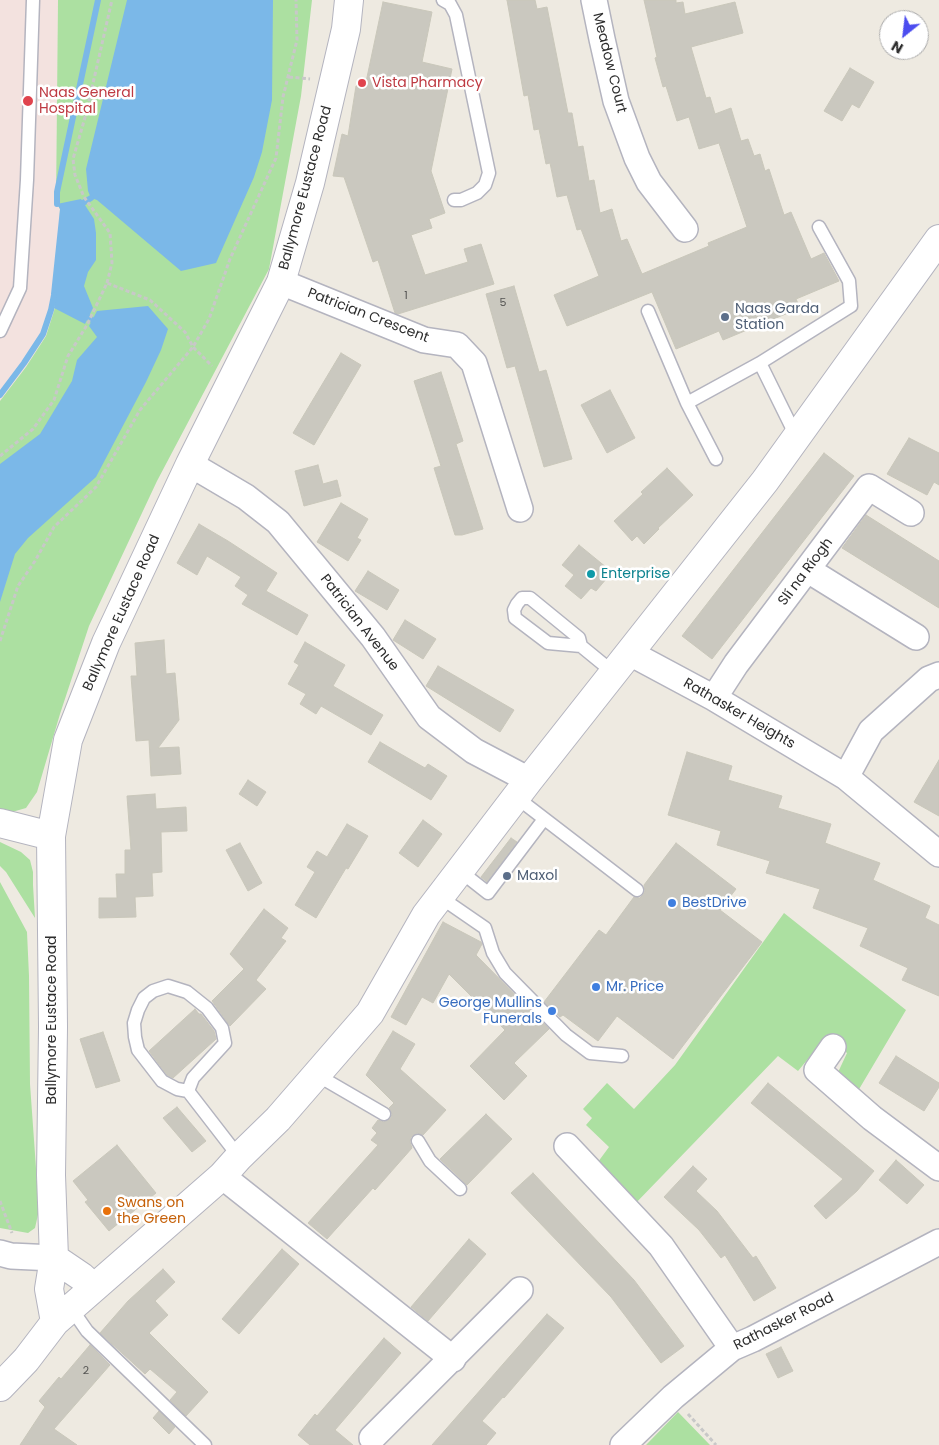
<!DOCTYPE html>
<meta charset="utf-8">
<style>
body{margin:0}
#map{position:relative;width:939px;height:1445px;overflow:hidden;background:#eeeae1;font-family:Poppins,sans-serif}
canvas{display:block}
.north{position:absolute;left:879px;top:10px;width:50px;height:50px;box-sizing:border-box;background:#fff;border:1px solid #ababab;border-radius:50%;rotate:209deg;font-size:14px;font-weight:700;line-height:20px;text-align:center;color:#2d2d2d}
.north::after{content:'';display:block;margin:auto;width:18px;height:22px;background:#4c4def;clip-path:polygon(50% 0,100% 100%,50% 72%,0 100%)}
</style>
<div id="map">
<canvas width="939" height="1445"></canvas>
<div class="north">N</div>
</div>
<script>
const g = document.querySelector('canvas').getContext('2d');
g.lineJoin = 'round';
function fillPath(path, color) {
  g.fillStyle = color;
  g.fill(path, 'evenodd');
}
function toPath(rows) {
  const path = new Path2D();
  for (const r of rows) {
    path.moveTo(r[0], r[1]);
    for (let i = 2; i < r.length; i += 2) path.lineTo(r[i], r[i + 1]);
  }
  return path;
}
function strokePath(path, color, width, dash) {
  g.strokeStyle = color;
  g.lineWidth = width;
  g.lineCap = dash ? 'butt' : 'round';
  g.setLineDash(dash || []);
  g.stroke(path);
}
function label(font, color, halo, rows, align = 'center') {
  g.font = font + ' Poppins,sans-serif';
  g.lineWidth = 5;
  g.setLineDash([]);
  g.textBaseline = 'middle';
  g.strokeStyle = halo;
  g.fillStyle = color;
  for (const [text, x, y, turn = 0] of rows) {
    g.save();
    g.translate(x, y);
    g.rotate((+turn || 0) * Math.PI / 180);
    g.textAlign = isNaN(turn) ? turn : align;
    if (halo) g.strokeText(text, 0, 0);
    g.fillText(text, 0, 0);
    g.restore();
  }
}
fillPath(toPath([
 [0,0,58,0,56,202,60,209,57,295,54,311,46,336,26,367,0,401]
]), '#f3e2df');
fillPath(toPath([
 [58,0,312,0,301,96,269,269,157,481,89,626,60,714,37,792,26,808,5,814,0,812,0,401,26,367,46,336,54,311,57,295,60,209,56,202],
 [0,842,21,852,30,860,33,872,33,885,35,918,6,872,0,866],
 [0,882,27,932,29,976,30,1084,39,1210,35,1228,28,1233,0,1228],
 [784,913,906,1010,855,1096,834,1081,847,1053,827,1036,798,1071,778,1056,632,1207,595,1166,609,1147,586,1125,592,1118,583,1109,607,1083,634,1109,675,1065],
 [678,1412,710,1445,646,1445]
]), '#ace0a1');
fillPath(toPath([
 [127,0,273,0,272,100,262,152,254,177,216,263,181,271,97,200,91,198,88,191,86,169],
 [81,199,94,219,96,233,96,260,88,272,84,286,93,308,85,324,54,308,56,295,51,294,60,209,57,204],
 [148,306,168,329,161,350,146,382,96,477,28,538,15,554,0,602,0,464,40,434,72,381,77,360,97,337,89,326,97,311]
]), '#7bb8e8');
strokePath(toPath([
 [83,203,91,198],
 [57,204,57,192,98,0],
 [88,317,92,320],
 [0,395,24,363,43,334,51,310,54,295]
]), '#7bb8e8', 6);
const building = toPath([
 [507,0,535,0,537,9,547,7,568,113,572,113,578,147,583,146,589,181,594,180,600,213,612,209,621,241,627,239,642,274,709,246,708,243,747,227,719,143,699,149,689,117,677,121,666,86,663,87,655,58,657,57,644,0,676,0,676,3,683,2,685,14,735,2,743,33,691,47,706,98,710,97,715,114,731,108,741,141,748,139,754,156,760,154,765,171,769,169,784,215,791,212,811,259,824,253,839,281,796,299,800,308,723,340,719,331,676,349,652,292,567,326,554,295,599,276,581,229,577,230,567,195,557,197,550,163,546,164,539,129,534,130,528,95,524,96,507,0],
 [383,2,432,12,422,62,452,69,431,171,445,213,429,219,432,228,411,235,425,275,468,262,464,249,481,244,494,284,398,314,395,313,378,260,373,262,344,177,333,176,342,134,348,136,356,86,366,82,383,2],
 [850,68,874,82,859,108,852,104,842,121,824,111,850,68],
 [514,286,539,372,546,370,572,459,544,467,515,366,507,368,486,294,514,286],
 [341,353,361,365,314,445,293,433,341,353],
 [441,372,463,441,456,444,483,529,462,535,455,535,434,468,441,466,414,381,441,372],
 [610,390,635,438,607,453,581,405,610,390],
 [909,438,939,453,939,485,934,482,927,495,887,474,909,438],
 [824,453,854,476,712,659,682,636,824,453],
 [318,465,323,484,337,480,341,496,304,506,295,471,318,465],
 [667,468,693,495,658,528,659,529,644,544,637,536,632,541,614,521,643,494,641,492,667,468],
 [341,503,368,519,357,538,361,540,348,561,317,542,341,503],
 [866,515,939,561,939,608,842,548,866,515],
 [199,524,228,541,277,573,266,591,308,615,297,635,242,604,248,595,235,586,241,577,207,556,197,575,177,563,199,524],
 [579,545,612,572,596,591,591,588,581,599,565,586,574,575,562,565,579,545],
 [368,571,399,590,387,610,355,591,368,571],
 [405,620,436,639,423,659,393,640,405,620],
 [164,640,166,674,175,673,179,720,158,748,179,747,181,774,151,776,149,740,136,741,131,676,137,676,135,643,164,640],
 [305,642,345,665,333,686,383,715,371,735,321,706,316,714,300,704,306,694,288,684,299,665,294,662,305,642],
 [438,666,514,710,500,732,426,686,438,666],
 [380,742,425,768,428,764,447,776,431,800,368,762,380,742],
 [687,752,732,766,728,780,782,796,778,808,831,824,825,843,880,863,873,880,930,906,925,918,939,925,939,996,902,980,908,968,860,946,868,928,813,908,820,889,766,873,770,861,717,845,721,831,668,815,687,752],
 [939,760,939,816,914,802,939,760],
 [248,780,266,792,257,806,239,794,248,780],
 [155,794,156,809,186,807,187,831,161,832,162,872,152,873,153,896,135,897,136,917,99,918,99,898,117,898,116,874,125,874,125,850,131,850,127,796,155,794],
 [423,820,442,834,418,867,399,853,423,820],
 [347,824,368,836,348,869,346,868,316,918,295,905,315,872,307,867,317,851,327,857,347,824],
 [511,838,517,842,487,882,481,877,511,838],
 [240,843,262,883,248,891,226,850,240,843],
 [676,843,736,889,720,910,762,942,673,1059,617,1016,598,1041,563,1015,560,1017,544,1002,599,930,606,935,634,897,640,898,643,895,645,891,644,885,676,843],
 [264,909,288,928,281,938,286,941,256,980,266,989,230,1026,212,1001,244,969,230,954,264,909],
 [443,922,481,942,482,944,476,955,549,1029,514,1063,527,1076,504,1100,470,1066,505,1030,449,974,433,1003,422,997,406,1025,391,1017,443,922],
 [195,1009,199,1014,201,1014,214,1031,216,1039,173,1078,167,1075,149,1051,195,1009],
 [393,1031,415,1044,400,1069,446,1110,423,1135,417,1133,411,1137,410,1142,412,1148,375,1190,373,1188,327,1239,308,1223,378,1145,371,1140,377,1133,372,1128,378,1120,384,1122,391,1118,392,1114,389,1108,394,1103,366,1075,393,1031],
 [103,1032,120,1081,96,1088,80,1039,103,1032],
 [896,1056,939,1083,939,1087,924,1111,879,1083,896,1056],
 [768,1083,874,1171,857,1191,826,1219,814,1206,843,1179,751,1103,768,1083],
 [177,1107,206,1141,192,1152,163,1118,177,1107],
 [486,1114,512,1139,467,1185,440,1159,486,1114],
 [117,1145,156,1193,109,1231,85,1202,88,1200,73,1181,117,1145],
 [896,1160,924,1185,907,1204,879,1180,896,1160],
 [693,1166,707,1179,696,1191,717,1211,753,1258,756,1256,776,1288,754,1301,725,1255,721,1258,699,1230,664,1197,693,1166],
 [533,1173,634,1280,684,1346,661,1363,611,1297,511,1193,533,1173],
 [469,1239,486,1254,428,1321,411,1307,469,1239],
 [282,1249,299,1264,239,1334,222,1319,282,1249],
 [163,1269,175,1282,155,1301,168,1315,149,1333,208,1392,186,1416,170,1400,177,1392,150,1369,145,1374,100,1333,128,1301,163,1269],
 [547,1314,564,1328,504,1398,503,1397,482,1421,496,1433,486,1445,432,1445,547,1314],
 [384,1338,401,1353,335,1430,353,1445,310,1445,298,1435,315,1414,317,1416,384,1338],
 [90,1345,110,1365,54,1429,77,1445,20,1445,45,1407,39,1401,59,1377,61,1379,90,1345],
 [781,1347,793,1371,778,1378,766,1354,781,1347],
 [159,1411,175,1427,169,1434,153,1418,159,1411]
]);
fillPath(building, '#cac8bf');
strokePath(building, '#c9c7ba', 1);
const lane = toPath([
 [443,0,450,4,456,15,489,173,485,185,477,193,461,200,454,200],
 [648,311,687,403,760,363,797,438],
 [0,331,20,288,27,180,33,0],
 [760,363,851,306,849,281,819,227],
 [687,403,716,459],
 [581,646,579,638,530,598,522,598,517,604,514,610,515,618,548,643,581,646,614,673],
 [516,797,637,890],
 [460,871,488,893,544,819],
 [440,897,485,928,493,953,505,973,566,1035,590,1053,622,1056],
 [317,1075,384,1114],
 [188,1091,177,1089,162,1081,138,1050,135,1037,134,1023,138,1010,144,998,153,991,168,986,187,992,207,1008,222,1028,225,1043,193,1078,188,1091,239,1157],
 [418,1141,430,1161,460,1189],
 [71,1308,87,1331,205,1445]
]);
const street = toPath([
 [594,0,602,39,616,101,637,158,649,182,685,229],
 [281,282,424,340,457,345,474,363,520,509],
 [190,464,246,497,278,522,373,637,429,717,474,751,529,780],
 [808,570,916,637],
 [630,653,714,698,846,777,939,854],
 [714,698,736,664,869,487,911,513],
 [846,777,871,731,929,679,939,675],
 [833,1047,817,1070,872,1118,939,1168],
 [567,1146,661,1246,732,1348],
 [222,1176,453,1359],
 [0,1253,11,1256,54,1258],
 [372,1438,520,1290],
 [623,1445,673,1397,732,1348,753,1339,939,1242]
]);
const secondary = toPath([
 [0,823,51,836],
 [54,1258,82,1277,93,1287],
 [55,1322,49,1289,54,1258,51,1175,53,1027,51,836,68,740,106,643,190,464,281,282,310,183,346,29,349,0],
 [0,1387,26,1360,55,1322,222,1176,239,1157,278,1119,370,1013,426,915,529,780,765,481,939,239]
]);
strokePath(lane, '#b4b4bf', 15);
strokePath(street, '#b4b4bf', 28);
strokePath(secondary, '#b4b4bf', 30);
strokePath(toPath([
 [289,77,310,79],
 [107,283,112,263,110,233,84,197,75,175,73,159,86,114,112,0],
 [0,456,33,429,54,400,68,356,87,325,107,283,150,300,185,332,193,347,212,366],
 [0,641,18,586,35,561,54,527,96,487,140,410,193,347,209,319,230,259,276,158,283,97,297,40,296,0],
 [0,1201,12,1233],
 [688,1414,716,1445]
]), '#c8c8c8', 3, [4, 2.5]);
strokePath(lane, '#fff', 12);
strokePath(street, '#fff', 25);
strokePath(secondary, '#fff', 28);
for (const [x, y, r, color] of [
 [362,83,5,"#e0444e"],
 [28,101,6,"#e0444e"],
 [725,317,5,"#5c6f8a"],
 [591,574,5,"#0f9aa8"],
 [507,876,5,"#5c6f8a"],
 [672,903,5,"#3f7fe0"],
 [596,987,5,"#3f7fe0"],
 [552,1011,5,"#3f7fe0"],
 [107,1211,5,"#e8710a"]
]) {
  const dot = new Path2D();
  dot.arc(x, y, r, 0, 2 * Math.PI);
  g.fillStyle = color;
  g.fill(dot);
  strokePath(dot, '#fff', 2);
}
label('11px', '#545452', null, [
 ["1",406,296],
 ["5",503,303],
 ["2",86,1371]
]);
label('14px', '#2d2d2d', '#fff', [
 ["Meadow Court",609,63,76],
 ["Ballymore Eustace Road",306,188,-75],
 ["Patrician Crescent",368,316,21],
 ["Slí na Ríogh",806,572,-53],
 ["Ballymore Eustace Road",122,613,-66],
 ["Patrician Avenue",359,623,52],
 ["Rathasker Heights",739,714,30],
 ["Ballymore Eustace Road",52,1020,-90],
 ["Rathasker Road",784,1322,-27]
]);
label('14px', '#be3a42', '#fff', [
 ["Vista Pharmacy",372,83],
 ["Naas General",39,93],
 ["Hospital",39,109]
], 'left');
label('14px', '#4e5e75', '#fff', [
 ["Naas Garda",735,309],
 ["Station",735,325],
 ["Maxol",517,876]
], 'left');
label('14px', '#0d838f', '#fff', [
 ["Enterprise",601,574]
], 'left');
label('14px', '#366cbe', '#fff', [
 ["BestDrive",682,903],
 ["Mr. Price",606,987],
 ["George Mullins",542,1003,"right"],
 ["Funerals",542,1019,"right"]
], 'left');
label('14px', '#c56008', '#fff', [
 ["Swans on",117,1203],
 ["the Green",117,1219]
], 'left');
</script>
